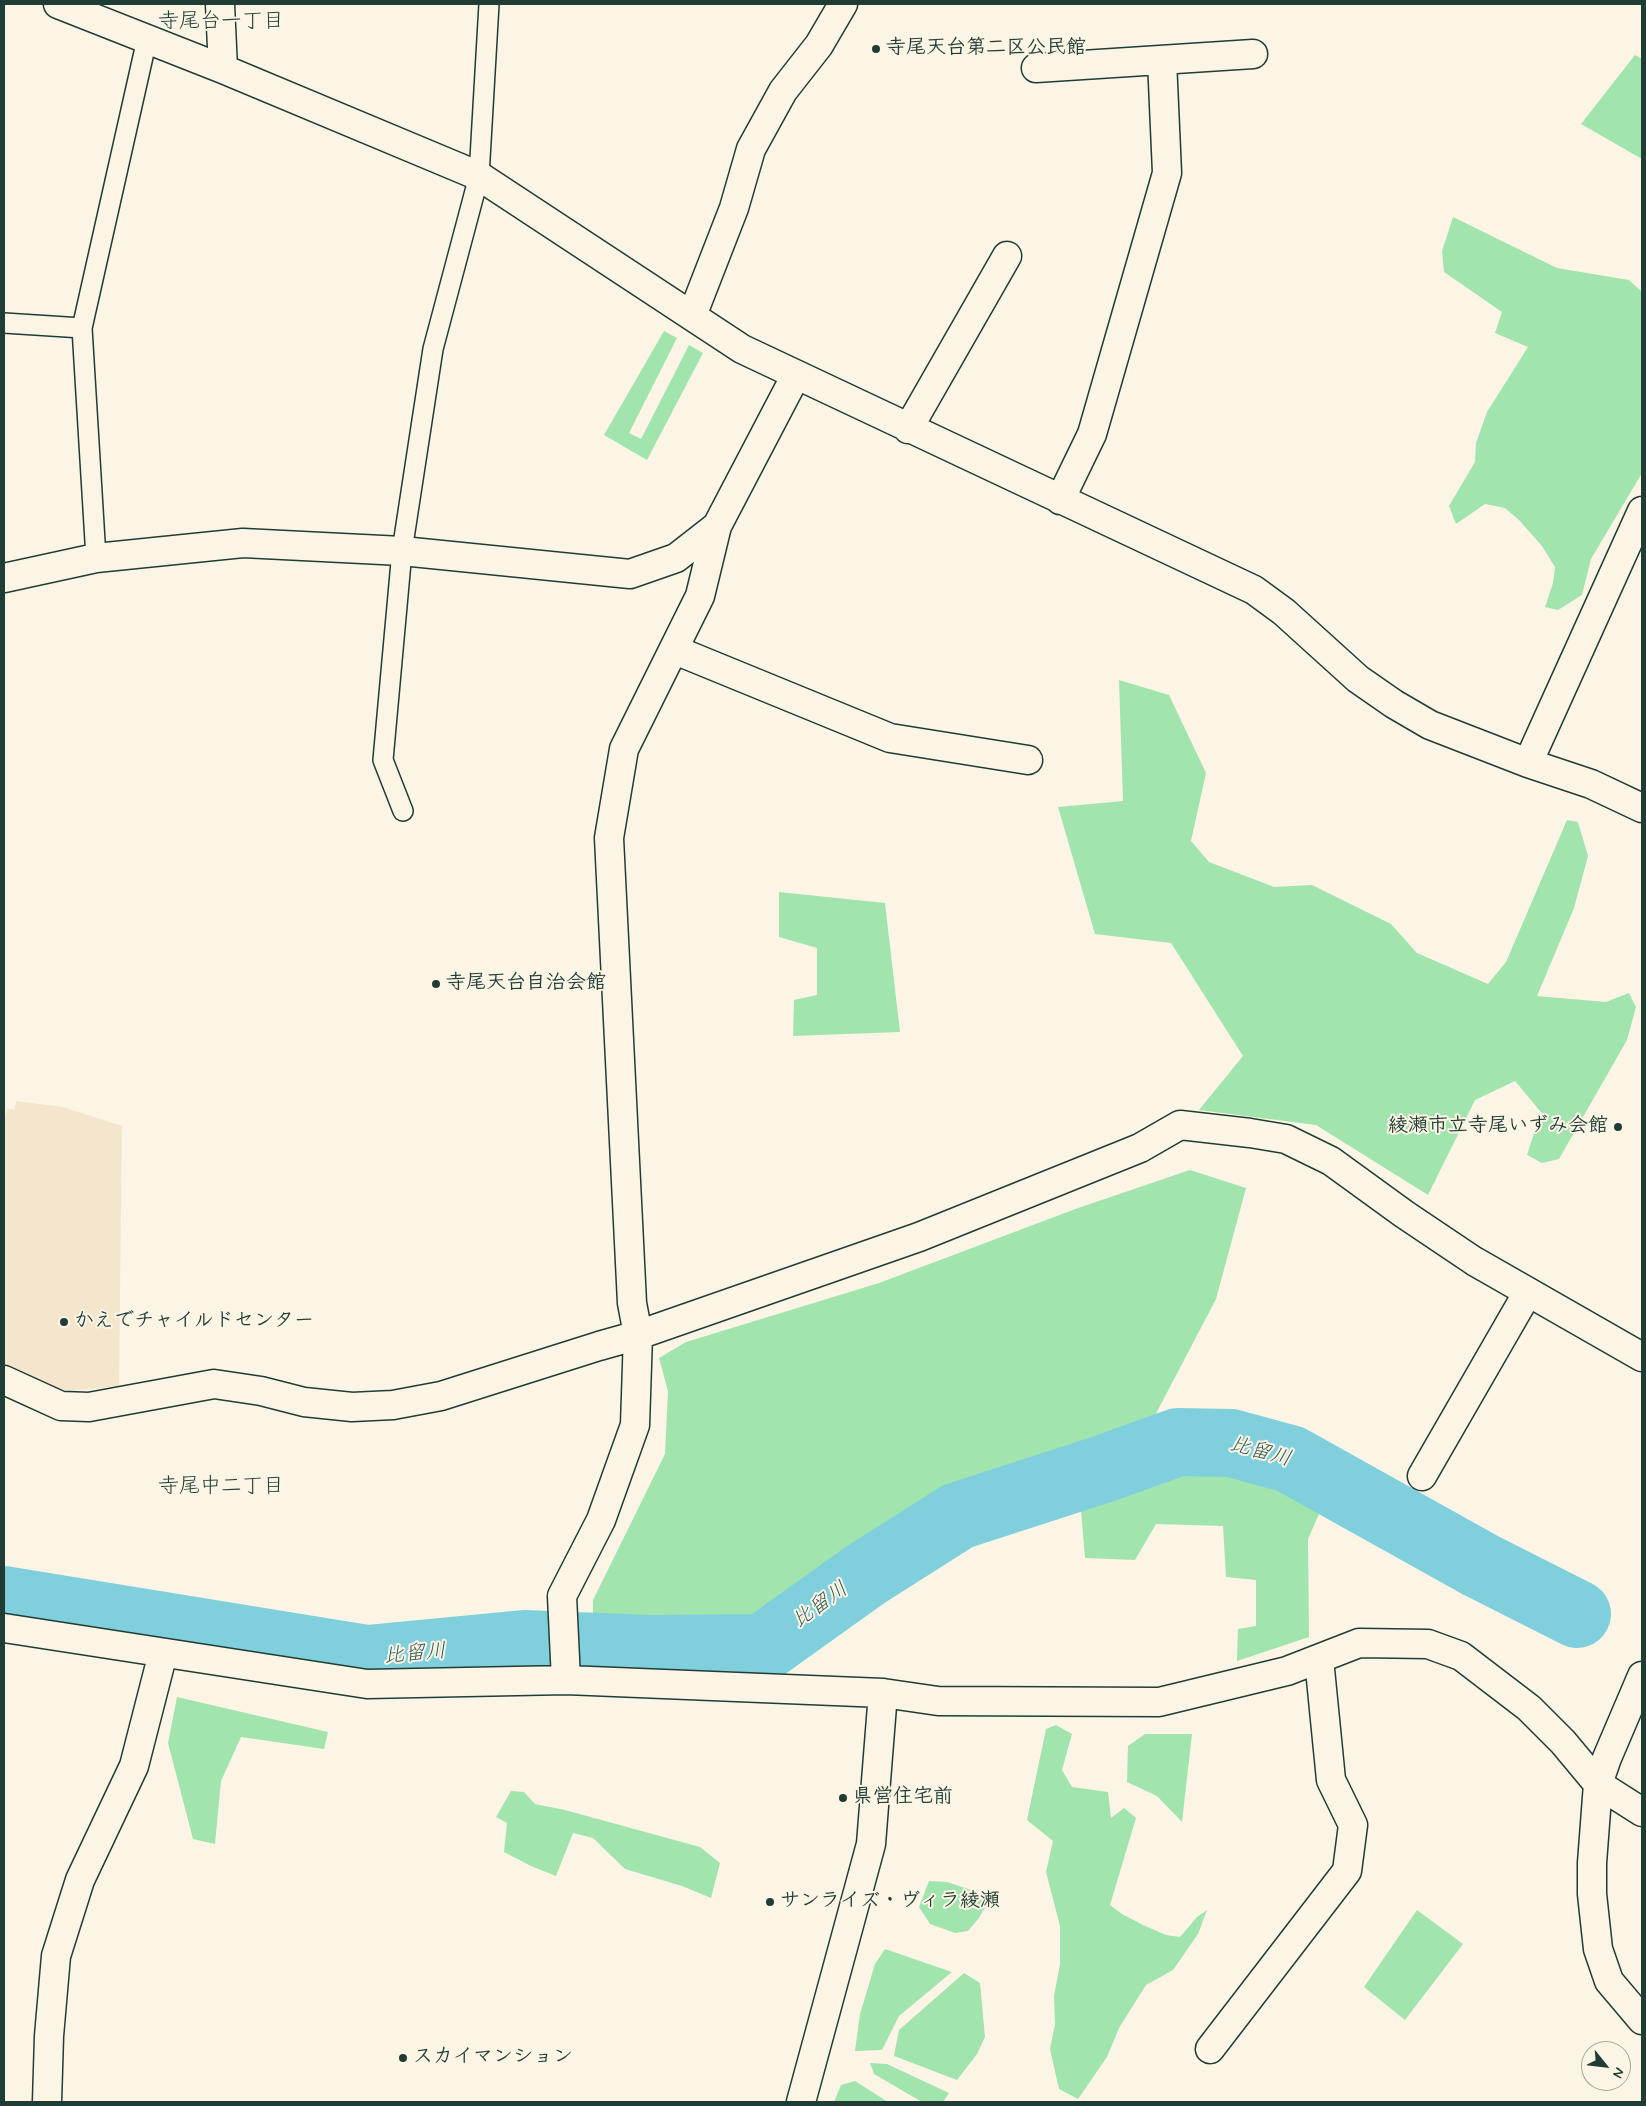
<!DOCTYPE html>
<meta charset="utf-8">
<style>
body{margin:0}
#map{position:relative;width:1646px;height:2106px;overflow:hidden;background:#fcf5e5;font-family:Mynerve,sans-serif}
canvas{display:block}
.frame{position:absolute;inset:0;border:5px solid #1f3d34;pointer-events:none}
.north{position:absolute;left:1581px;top:2041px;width:50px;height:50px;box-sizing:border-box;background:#fcf5e5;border:1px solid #a4ab9e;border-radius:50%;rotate:119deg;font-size:14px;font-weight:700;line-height:20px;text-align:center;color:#1f3d34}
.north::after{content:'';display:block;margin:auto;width:18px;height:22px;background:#1f3d34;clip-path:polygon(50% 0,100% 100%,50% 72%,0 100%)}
</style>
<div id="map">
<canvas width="1646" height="2106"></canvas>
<div class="frame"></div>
<div class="north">N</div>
</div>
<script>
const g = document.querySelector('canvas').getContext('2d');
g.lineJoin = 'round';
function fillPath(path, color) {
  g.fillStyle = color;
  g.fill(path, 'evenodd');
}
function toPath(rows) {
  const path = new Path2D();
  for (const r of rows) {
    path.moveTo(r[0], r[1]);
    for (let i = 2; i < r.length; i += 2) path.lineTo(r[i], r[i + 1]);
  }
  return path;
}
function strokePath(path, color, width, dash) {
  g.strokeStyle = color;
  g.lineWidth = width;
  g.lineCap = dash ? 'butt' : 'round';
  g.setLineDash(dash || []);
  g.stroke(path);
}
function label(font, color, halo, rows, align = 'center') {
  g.font = font + ' Mynerve,"Klee One",sans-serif';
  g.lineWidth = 4;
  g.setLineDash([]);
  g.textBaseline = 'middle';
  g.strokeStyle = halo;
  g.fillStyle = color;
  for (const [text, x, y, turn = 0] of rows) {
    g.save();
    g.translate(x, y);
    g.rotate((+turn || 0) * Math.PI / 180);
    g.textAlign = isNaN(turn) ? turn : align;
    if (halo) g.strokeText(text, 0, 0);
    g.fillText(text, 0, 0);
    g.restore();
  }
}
fillPath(toPath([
 [16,1101,63,1107,122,1126,119,1386,69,1391,21,1379,4,1368,4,1121,7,1108,14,1110]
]), '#f4e6cd');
fillPath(toPath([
 [1635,55,1642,59,1642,159,1581,124],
 [1453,217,1557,268,1629,280,1642,292,1642,473,1591,559,1582,595,1558,610,1545,607,1553,583,1555,567,1542,546,1519,520,1505,508,1485,504,1456,524,1449,506,1475,462,1476,443,1487,412,1528,347,1495,333,1502,312,1444,272,1442,251],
 [664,331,677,338,629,433,641,439,689,345,703,353,647,460,604,435],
 [1119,680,1169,695,1206,773,1191,841,1209,862,1274,887,1312,885,1391,924,1417,953,1488,984,1506,962,1567,820,1578,822,1588,856,1574,908,1537,996,1606,1002,1629,993,1636,1007,1627,1040,1559,1159,1542,1163,1527,1155,1534,1133,1545,1117,1515,1081,1475,1100,1428,1195,1316,1125,1199,1110,1243,1056,1171,943,1095,934,1058,807,1123,801],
 [779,892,885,903,900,1032,793,1036,794,1000,817,995,817,948,779,937],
 [1190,1170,1246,1188,1216,1299,1150,1425,1074,1469,955,1506,758,1636,593,1630,593,1600,665,1454,668,1391,659,1358,686,1342,879,1283,1078,1208],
 [1228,1450,1287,1465,1330,1489,1308,1539,1309,1637,1237,1661,1238,1629,1256,1626,1256,1580,1226,1577,1223,1526,1156,1524,1135,1560,1085,1558,1080,1498,1174,1452],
 [177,1697,328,1732,324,1749,241,1737,221,1781,215,1844,193,1839,168,1743],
 [1056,1725,1072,1734,1062,1770,1072,1787,1108,1792,1111,1818,1124,1808,1136,1818,1110,1905,1122,1914,1143,1925,1166,1935,1180,1937,1197,1917,1207,1910,1198,1934,1173,1970,1146,1985,1119,2028,1107,2057,1078,2099,1059,2089,1050,2049,1055,2024,1054,1996,1060,1964,1060,1926,1046,1872,1053,1841,1027,1820,1046,1729],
 [1145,1734,1192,1734,1182,1822,1157,1796,1127,1782,1128,1746],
 [511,1791,524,1792,535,1804,565,1810,700,1847,720,1863,711,1898,682,1886,625,1869,593,1838,573,1833,556,1876,531,1866,504,1852,507,1823,496,1817],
 [929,1881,947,1882,977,1892,987,1904,979,1918,968,1931,955,1933,930,1924,919,1907],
 [1417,1910,1463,1944,1405,2020,1364,1987],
 [885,1949,952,1972,899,2016,882,2050,855,2051,860,2014,875,1964],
 [964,1973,980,1983,985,2037,977,2054,957,2080,894,2056,899,2030],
 [870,2063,887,2064,949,2093,943,2102,922,2102,874,2074],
 [855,2081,888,2102,834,2102,841,2085]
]), '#a1e4ae');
strokePath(toPath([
 [4,1600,367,1659,524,1644,650,1649,763,1648,865,1575,958,1516,1103,1469,1178,1442,1231,1443,1290,1459,1480,1565,1577,1614]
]), '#80cfdd', 68);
const service = toPath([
 [4,323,82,328],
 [96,558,82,328,147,39],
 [403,811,383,760,402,551,433,349,479,176,489,4]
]);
const minor = toPath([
 [58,4,223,69,479,176,742,349,1254,590,1284,612,1358,679,1394,704,1430,725,1528,763,1591,784,1642,808],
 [220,4,223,69],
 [1036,68,1253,54],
 [692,316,734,208,751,149,783,91,819,45,843,4],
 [908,429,1007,256],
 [1060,500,1092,434,1167,173,1162,60],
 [4,578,96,558,243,543,402,551,630,574,676,558,717,526],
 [675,650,890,738,1028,760],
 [1528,763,1642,511],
 [4,1380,61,1406,89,1407,214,1384,261,1391,304,1402,352,1407,393,1405,441,1396,599,1346,638,1335,919,1237,1140,1148,1180,1125,1250,1133,1286,1139,1331,1161,1404,1214,1474,1261,1642,1357],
 [1422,1476,1528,1292],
 [4,1628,367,1684,566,1680,883,1693,938,1701,1159,1702,1287,1671,1359,1643,1428,1644,1461,1656,1529,1708,1563,1742,1598,1784,1642,1812],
 [1642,1676,1607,1758,1598,1784,1592,1863,1592,1894,1598,1949,1609,1981,1642,2020],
 [566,1680,562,1596,601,1520,635,1425,638,1335,632,1303,609,838,624,749,700,596,717,526,796,375],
 [1210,2049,1347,1871,1353,1825,1331,1780,1319,1659],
 [47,2102,49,2036,56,1956,80,1880,134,1766,163,1653],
 [801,2102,871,1844,883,1693]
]);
strokePath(service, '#1f3d34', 22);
strokePath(minor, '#1f3d34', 31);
strokePath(service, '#fcf5e5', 19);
strokePath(minor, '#fcf5e5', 28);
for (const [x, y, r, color] of [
 [876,49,5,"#1f3d34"],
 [436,984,5,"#1f3d34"],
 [1618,1127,5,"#1f3d34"],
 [64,1322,5,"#1f3d34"],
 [843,1798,5,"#1f3d34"],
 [770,1902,5,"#1f3d34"],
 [403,2058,5,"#1f3d34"]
]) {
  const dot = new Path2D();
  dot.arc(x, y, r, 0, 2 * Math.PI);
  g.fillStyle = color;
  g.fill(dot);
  strokePath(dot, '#fcf5e5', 2);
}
label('bold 20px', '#1f3d34', '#fcf5e5', [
 ["寺尾天台第二区公民館",886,49],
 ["寺尾天台自治会館",446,984],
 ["綾瀬市立寺尾いずみ会館",1608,1127,"right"],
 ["かえでチャイルドセンター",74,1322],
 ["県営住宅前",853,1798],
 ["サンライズ・ヴィラ綾瀬",780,1902],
 ["スカイマンション",413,2058]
], 'left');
label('21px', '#1f3d34', '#fcf5e5', [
 ["寺尾台一丁目",221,23],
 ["寺尾中二丁目",221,1488]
]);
label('italic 21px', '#325a56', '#fcf5e5', [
 ["比留川",1260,1453,15],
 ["比留川",821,1606,-36],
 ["比留川",415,1655,-5]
]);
</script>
